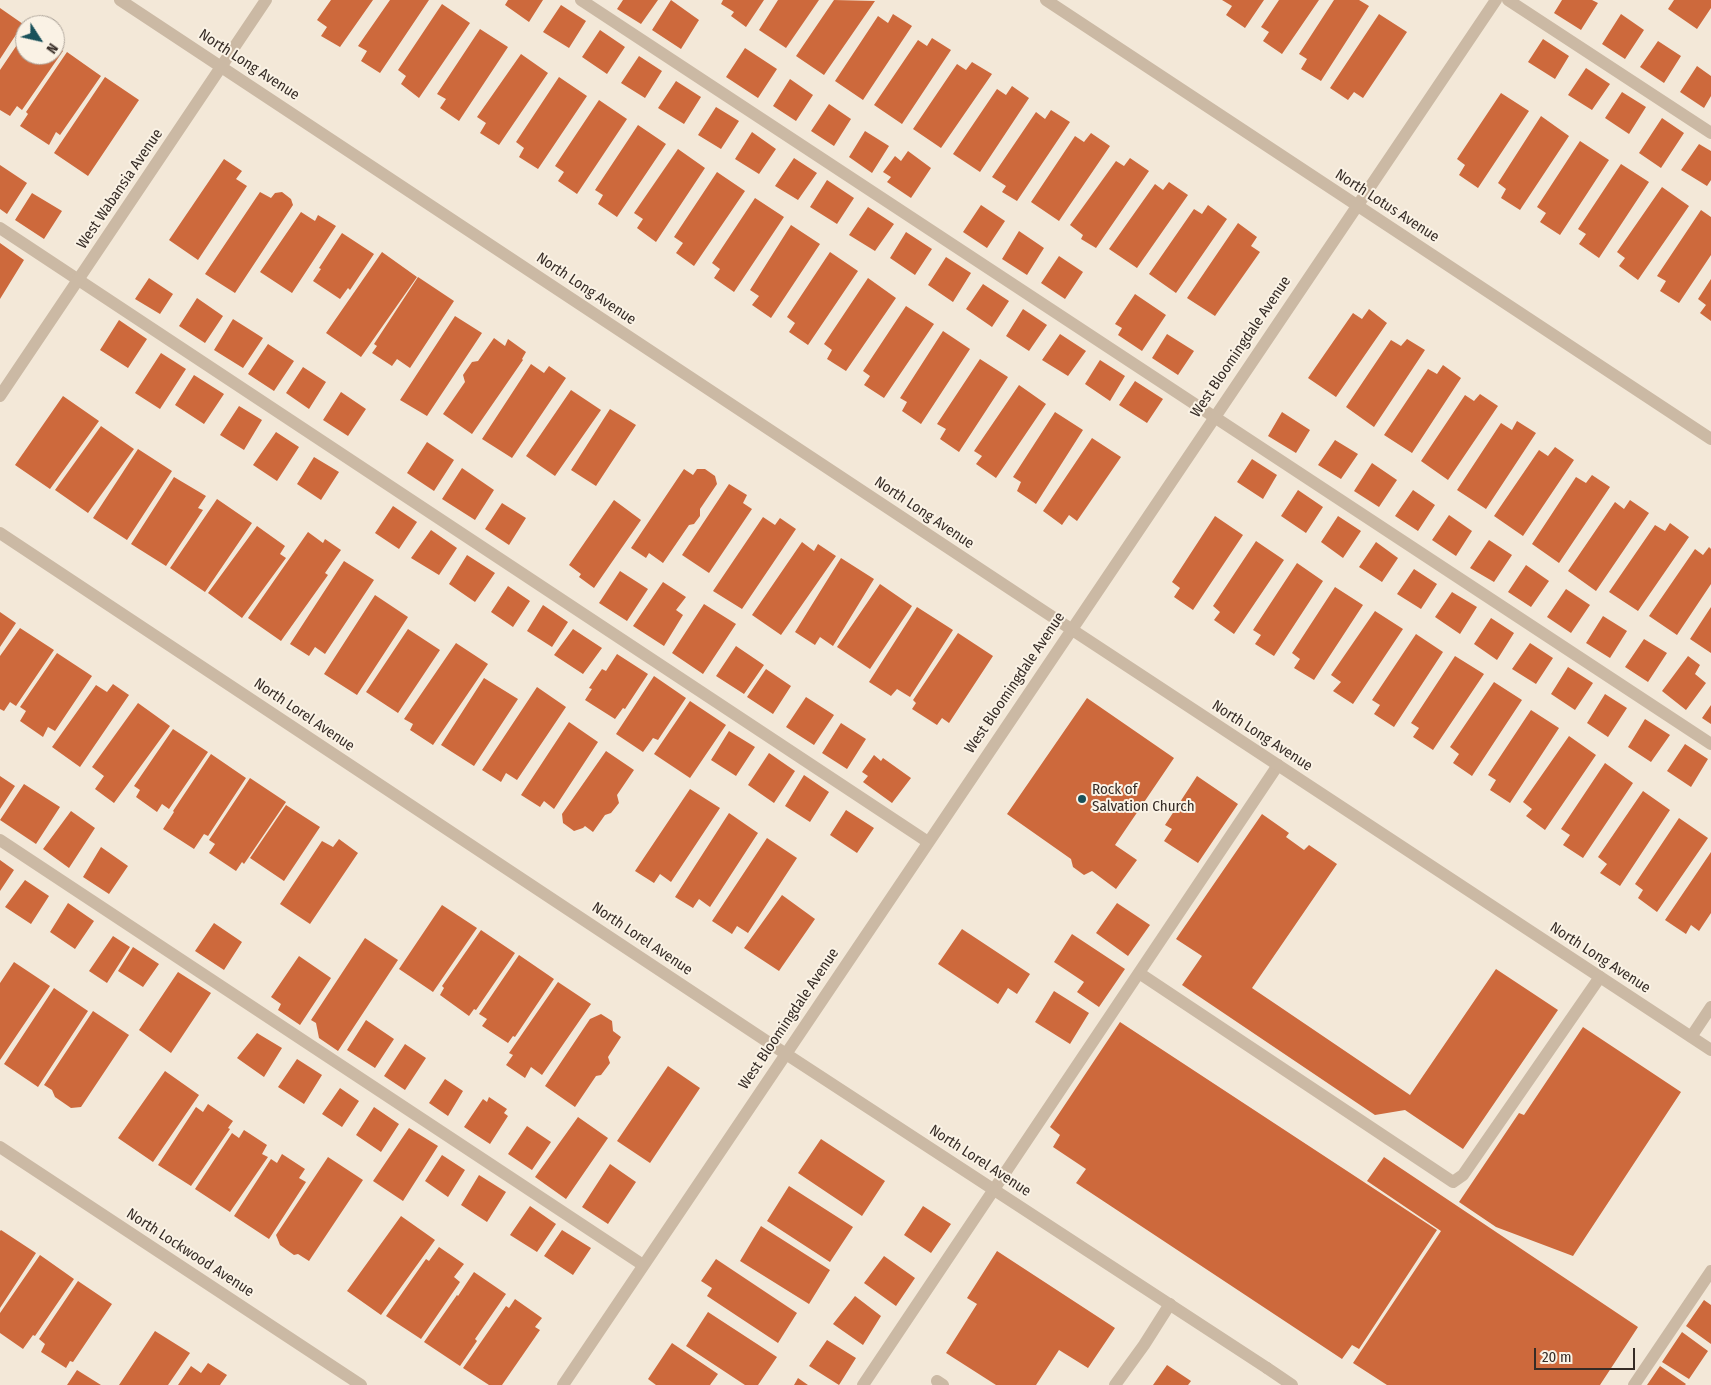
<!DOCTYPE html>
<style>
body{margin:0}
#map{position:relative;width:1711px;height:1385px;overflow:hidden;background:#f3e8d8;font-family:"Fira Sans Condensed",sans-serif}
canvas{display:block}
.north{position:absolute;left:15px;top:15px;width:50px;height:50px;box-sizing:border-box;background:#faf2e5;border:1px solid #aca399;border-radius:50%;rotate:125deg;font-size:14px;font-weight:700;line-height:20px;text-align:center;color:#362c26}
.north::after{content:'';display:block;margin:auto;width:18px;height:22px;background:#19515a;clip-path:polygon(50% 0,100% 100%,50% 72%,0 100%)}
.scale{position:absolute;left:1534px;top:1348px;width:101px;height:22px;box-sizing:border-box;border:2px solid #362c26;border-top:0;padding-left:6px;font-size:15px;line-height:18px;white-space:nowrap;color:#362c26;-webkit-text-stroke:4px #faf2e5;paint-order:stroke}
</style>
<div id="map">
<canvas width="1711" height="1385"></canvas>
<div class="north">N</div>
<div class="scale">20 m</div>
</div>
<script>
const g = document.querySelector('canvas').getContext('2d');
g.lineJoin = 'round';
function fillPath(path, color) {
  g.fillStyle = color;
  g.fill(path, 'evenodd');
}
function toPath(rows) {
  const path = new Path2D();
  for (const r of rows) {
    path.moveTo(r[0], r[1]);
    for (let i = 2; i < r.length; i += 2) path.lineTo(r[i], r[i + 1]);
  }
  return path;
}
function strokePath(path, color, width, dash) {
  g.strokeStyle = color;
  g.lineWidth = width;
  g.lineCap = dash ? 'butt' : 'round';
  g.setLineDash(dash || []);
  g.stroke(path);
}
function label(font, color, halo, rows, align = 'center') {
  g.font = font + ' "Fira Sans Condensed",sans-serif';
  g.lineWidth = 4;
  g.setLineDash([]);
  g.textBaseline = 'middle';
  g.strokeStyle = halo;
  g.fillStyle = color;
  for (const [text, x, y, turn = 0] of rows) {
    g.save();
    g.translate(x, y);
    g.rotate((+turn || 0) * Math.PI / 180);
    g.textAlign = isNaN(turn) ? turn : align;
    if (halo) g.strokeText(text, 0, 0);
    g.fillText(text, 0, 0);
    g.restore();
  }
}
fillPath(toPath([
 [331,0,373,0,340,47,321,36,327,27,317,20],
 [390,0,429,0,380,73,361,61,367,51,358,46],
 [508,0,543,0,529,22,505,5],
 [623,0,658,0,641,24,617,9],
 [671,0,699,20,681,49,652,30],
 [723,0,764,0,746,27,731,16,734,12,721,4],
 [778,0,819,0,786,48,759,30],
 [834,0,875,1,824,75,796,56],
 [1222,0,1264,0,1245,28,1226,15,1232,6],
 [1279,0,1319,0,1282,54,1263,41,1269,32,1261,27],
 [1334,0,1359,0,1369,6,1321,81,1301,69,1307,59,1299,54],
 [1562,0,1592,0,1598,3,1581,30,1554,13],
 [1674,0,1711,0,1711,8,1697,29,1668,9],
 [442,4,470,23,419,98,401,84,406,76,398,70],
 [561,5,586,21,569,48,543,32],
 [0,8,23,24,0,59],
 [893,14,912,26,863,100,835,81,878,16,888,23],
 [1379,14,1407,32,1363,98,1354,92,1348,100,1330,88],
 [1621,14,1644,30,1625,59,1602,44],
 [480,29,508,47,459,121,440,108,446,99,437,94],
 [600,30,625,47,607,74,582,57],
 [25,33,25,55,55,55,55,45,63,51,22,110,17,106,10,116,0,110,0,70],
 [932,38,951,50,902,124,874,105,918,40,927,46],
 [1543,39,1569,56,1555,79,1528,62],
 [1658,41,1681,56,1664,83,1640,67],
 [745,48,777,69,758,98,726,77],
 [67,52,101,76,60,135,56,132,49,145,20,126,28,114,26,112],
 [521,54,548,73,499,145,480,133,486,123,477,117],
 [639,56,662,71,645,98,621,83],
 [972,62,992,74,941,148,913,129,957,64,966,70],
 [1697,66,1711,76,1711,96,1704,108,1680,92],
 [1586,68,1610,84,1592,110,1568,95],
 [105,77,139,100,88,176,54,153],
 [559,77,587,96,538,169,519,157,524,148,516,142],
 [790,79,813,95,796,121,773,106],
 [676,81,701,97,684,124,658,108],
 [1012,86,1029,98,980,172,953,154,997,89,1006,95],
 [1622,92,1646,107,1629,134,1605,118],
 [1501,93,1529,111,1478,188,1459,175,1465,165,1457,159],
 [599,100,627,119,577,194,558,181,564,172,555,166],
 [829,104,851,119,834,146,811,131],
 [716,107,739,121,721,149,698,135],
 [1051,110,1070,122,1017,201,1002,192,1006,186,992,177,1036,112,1045,119],
 [1541,116,1569,136,1520,210,1501,198,1506,189,1498,183],
 [1662,118,1684,133,1661,168,1639,153],
 [638,125,666,144,617,217,598,204,603,195,595,190],
 [865,131,889,146,872,173,849,157],
 [752,132,776,149,759,174,735,159],
 [1091,133,1110,146,1059,221,1031,202,1075,136,1084,142],
 [1580,141,1609,160,1560,235,1540,222,1546,213,1537,207],
 [1699,144,1711,151,1711,180,1707,186,1681,170],
 [678,149,705,168,656,242,637,228,643,219,634,213],
 [908,151,931,168,911,198,887,182,891,177,883,172,895,156,901,161],
 [794,158,817,173,798,200,775,186],
 [1130,158,1149,171,1096,248,1081,239,1083,235,1070,225,1116,161,1124,166],
 [224,159,242,171,236,179,247,186,198,260,169,240],
 [1621,164,1649,182,1599,258,1579,244,1586,234,1578,229],
 [0,165,27,183,7,214,0,209],
 [717,172,745,191,694,266,676,253,683,243,674,237],
 [827,180,854,198,837,224,810,207],
 [1169,182,1188,195,1137,268,1109,249,1155,184,1163,190],
 [1662,187,1689,206,1638,280,1619,266,1625,258,1617,252],
 [260,192,271,198,275,193,282,192,291,199,293,205,235,293,205,274],
 [32,193,62,211,44,239,15,220],
 [755,198,784,217,734,292,714,278,720,269,712,263],
 [981,205,1005,221,987,248,963,232],
 [1208,205,1227,219,1176,293,1149,274,1194,209,1202,214],
 [868,207,894,224,875,251,849,235],
 [1701,210,1711,217,1711,255,1679,303,1660,291,1666,281,1657,276],
 [301,212,315,221,318,215,336,226,292,293,260,272],
 [1238,223,1257,237,1251,246,1260,252,1215,316,1187,298],
 [791,225,820,244,771,318,752,305,759,296,750,290],
 [1019,231,1044,248,1027,275,1002,259],
 [906,232,932,249,915,275,890,258],
 [342,233,374,254,350,290,348,288,340,299,313,281,321,269,319,268],
 [0,243,24,260,0,299],
 [382,252,417,277,361,357,326,333],
 [830,252,858,271,808,345,789,332,795,323,787,317],
 [1059,256,1083,272,1065,299,1041,283],
 [946,257,971,273,953,302,928,285],
 [418,277,454,301,410,368,397,359,392,366,372,353,377,346,374,344],
 [149,278,173,294,160,314,135,299],
 [868,278,896,298,846,371,827,359,832,350,824,344],
 [1711,279,1711,321,1700,313,1706,305,1698,299],
 [983,284,1009,301,992,327,966,309],
 [1135,294,1166,315,1142,351,1118,335,1122,328,1115,324],
 [197,298,223,316,205,343,179,326],
 [906,306,934,324,884,398,864,385,870,376,863,371],
 [1023,309,1047,325,1029,351,1006,336],
 [1369,309,1387,323,1336,397,1308,378,1353,313,1362,319],
 [455,316,482,333,427,416,400,400],
 [233,319,263,338,243,368,214,350],
 [119,320,147,339,128,368,100,350],
 [943,331,970,349,921,424,902,411,907,402,900,398],
 [1060,334,1086,351,1068,376,1042,360],
 [1167,334,1194,351,1178,375,1152,358],
 [494,338,505,346,508,339,526,352,522,359,523,360,472,434,443,414,465,382,463,375,472,362,478,361],
 [1407,339,1425,350,1374,427,1346,407,1391,340,1401,346],
 [268,344,294,361,274,391,248,374],
 [161,353,186,369,160,409,135,393],
 [980,359,1008,377,959,452,940,439,946,429,937,424],
 [1100,360,1125,376,1110,401,1085,384],
 [531,364,544,373,549,366,566,378,512,458,482,439],
 [1443,365,1461,378,1412,453,1384,435,1428,369,1437,374],
 [303,367,326,382,309,409,286,393],
 [194,375,224,394,204,424,175,405],
 [1135,381,1163,399,1147,423,1119,405],
 [1019,385,1046,404,996,478,976,464,982,456,974,451],
 [571,390,601,410,555,476,526,456],
 [341,392,366,409,348,436,323,420],
 [1480,394,1498,406,1448,480,1421,461,1465,395,1474,401],
 [63,396,99,421,50,489,15,465],
 [239,406,262,420,244,450,220,435],
 [610,409,636,425,596,486,571,470],
 [1055,412,1083,430,1036,504,1017,491,1021,482,1013,477],
 [1282,412,1310,430,1296,453,1268,436],
 [1517,421,1536,433,1486,509,1457,490,1501,423,1512,430],
 [101,426,134,449,88,513,55,490],
 [276,432,299,447,277,481,253,465],
 [1092,438,1121,457,1077,521,1069,515,1062,525,1043,511],
 [1335,440,1358,454,1341,479,1318,465],
 [427,442,454,460,434,491,407,473],
 [1555,447,1574,460,1523,536,1494,516,1539,450,1548,456],
 [138,449,172,471,127,540,93,518],
 [314,457,339,472,321,500,297,484],
 [1252,459,1277,475,1263,499,1237,482],
 [1372,463,1397,480,1379,507,1354,491],
 [462,468,494,490,475,520,442,499],
 [684,469,693,475,697,469,705,469,715,476,717,484,700,509,700,516,694,524,689,525,663,563,649,553,646,558,631,548],
 [1592,475,1610,487,1559,563,1532,544,1576,477,1586,483],
 [174,477,206,496,198,508,203,510,166,566,131,544],
 [729,484,747,495,743,503,752,509,709,573,682,555],
 [1298,490,1323,507,1306,533,1281,516],
 [1413,490,1435,505,1418,531,1395,516],
 [217,499,252,523,205,592,170,568],
 [614,500,641,520,594,588,579,577,581,574,569,565],
 [1630,500,1649,513,1596,591,1568,571,1615,502,1624,509],
 [502,503,526,518,509,545,485,529],
 [393,506,417,522,399,549,375,533],
 [1449,515,1472,531,1456,556,1432,540],
 [1215,516,1243,535,1193,610,1174,597,1180,588,1172,582],
 [1338,516,1361,531,1343,558,1321,542],
 [763,517,775,525,780,518,796,529,742,609,713,591],
 [1670,523,1689,537,1638,611,1609,592,1655,525,1665,531],
 [257,526,285,546,280,554,286,558,242,618,208,593],
 [431,530,457,548,439,575,411,558],
 [308,532,323,543,325,539,341,550,325,573,328,575,281,641,248,618],
 [1489,540,1512,555,1494,582,1470,568],
 [1256,541,1284,560,1234,634,1214,620,1220,612,1213,606],
 [802,542,814,551,818,544,836,556,781,635,752,615],
 [1376,542,1398,558,1382,582,1359,567],
 [1709,547,1711,549,1711,584,1677,635,1649,616,1695,549,1703,555],
 [467,555,495,573,475,602,449,584],
 [841,558,874,579,833,646,820,637,815,645,795,632],
 [344,561,374,580,325,654,315,647,309,656,290,644],
 [1297,563,1323,581,1274,656,1255,644,1261,635,1253,630],
 [1526,565,1549,581,1531,607,1508,592],
 [1414,569,1437,584,1421,609,1397,594],
 [620,571,648,589,627,621,599,603],
 [663,582,686,597,676,610,683,615,664,646,633,626],
 [880,584,912,606,870,669,837,647],
 [508,586,530,601,513,627,491,612],
 [1335,587,1363,605,1314,680,1294,668,1300,659,1292,653],
 [1566,589,1590,605,1571,633,1547,617],
 [1452,592,1477,607,1460,634,1435,617],
 [375,595,408,617,357,695,324,674],
 [704,604,736,624,703,674,672,653],
 [543,605,568,622,552,647,527,631],
 [917,607,953,630,910,697,897,689,891,696,869,682],
 [1711,607,1711,653,1690,639],
 [1375,611,1403,629,1353,704,1333,691,1341,682,1331,675],
 [0,612,16,623,0,647],
 [1603,616,1627,631,1610,658,1586,643],
 [1491,618,1514,633,1497,660,1474,644],
 [20,628,54,650,16,706,10,702,4,711,0,709,0,656],
 [408,629,440,650,398,713,366,692],
 [573,629,602,648,583,674,554,655],
 [958,633,993,656,949,723,942,718,937,725,912,709,916,703,913,700],
 [1416,634,1443,652,1394,727,1374,714,1380,705,1372,700],
 [1644,639,1667,653,1648,682,1625,667],
 [456,643,488,664,433,745,410,730,413,724,404,719],
 [1530,643,1553,658,1536,684,1512,669],
 [736,646,764,665,744,694,716,676],
 [57,653,92,676,55,731,48,727,43,737,20,721,26,711,20,707],
 [617,654,648,674,625,709,623,708,615,719,585,700,592,689,589,688,602,669,606,671],
 [1455,656,1484,674,1433,750,1413,737,1419,728,1411,723],
 [1688,656,1700,665,1695,674,1706,683,1686,710,1662,691],
 [1568,667,1593,683,1575,710,1551,694],
 [766,669,791,686,773,714,747,697],
 [654,676,686,698,658,740,653,738,643,752,616,734],
 [484,678,518,699,474,766,441,745],
 [1494,682,1522,700,1472,776,1453,763,1459,754,1450,747],
 [113,684,129,695,80,767,52,747,96,685,107,692],
 [537,687,566,707,517,780,506,773,501,782,482,770],
 [1605,694,1627,708,1608,737,1587,723],
 [806,697,834,715,814,745,786,727],
 [1087,698,1174,758,1115,845,1137,860,1116,889,1092,871,1084,875,1073,867,1071,859,1007,814],
 [690,701,726,725,690,778,654,754],
 [138,703,170,726,114,803,95,789,104,776,92,767],
 [1711,705,1711,724,1702,718],
 [1531,710,1559,728,1510,803,1490,790,1496,780,1488,775],
 [1645,719,1670,735,1651,762,1628,747],
 [569,722,598,742,554,809,544,801,540,807,521,795],
 [841,723,866,739,847,769,822,753],
 [173,729,208,752,169,809,162,804,157,812,136,797,140,790,134,786],
 [729,731,755,747,736,776,711,760],
 [1569,736,1596,755,1545,830,1526,816,1532,809,1523,802],
 [1685,744,1708,759,1691,787,1667,771],
 [606,751,634,770,617,795,619,803,611,813,605,815,593,832,585,826,583,828,574,831,563,823,562,814],
 [769,753,795,771,774,803,748,785],
 [211,754,246,778,208,836,204,834,194,849,163,829,174,812,173,811],
 [874,755,881,761,883,758,911,778,892,803,863,782,868,776,862,772],
 [1605,763,1633,783,1583,858,1563,845,1570,835,1561,829],
 [804,775,829,792,810,822,785,806],
 [0,776,15,786,0,809],
 [1197,776,1238,804,1198,863,1164,841,1172,829,1165,825],
 [250,778,286,802,244,864,242,862,236,871,209,853,215,844,209,840],
 [24,784,60,807,36,844,0,820],
 [690,789,720,808,671,882,660,874,654,883,635,871],
 [1643,791,1670,810,1620,886,1600,873,1607,864,1598,857],
 [286,805,320,827,284,881,250,858],
 [846,810,874,828,857,853,830,835],
 [71,811,95,828,69,868,43,849],
 [729,813,758,833,710,907,699,899,693,908,675,897],
 [1262,814,1289,833,1286,837,1304,850,1309,845,1337,864,1252,988,1410,1095,1496,969,1558,1010,1463,1149,1405,1110,1375,1115,1182,985,1202,956,1176,939],
 [1679,818,1708,838,1657,912,1638,898,1643,890,1635,884],
 [767,838,797,858,748,933,737,926,732,934,712,921],
 [339,839,358,853,310,924,280,904,322,841,333,847],
 [101,847,128,866,109,894,83,877],
 [1711,852,1711,913,1699,931,1691,925,1686,934,1665,920],
 [0,860,14,870,0,891],
 [25,880,49,896,31,924,5,907],
 [782,895,815,919,779,971,744,948],
 [68,903,94,921,75,949,50,932],
 [1117,903,1150,925,1128,956,1096,933],
 [442,905,477,928,433,992,399,969],
 [214,923,242,942,224,970,195,951],
 [962,929,1030,974,1017,994,1008,988,998,1004,938,964],
 [481,930,515,953,476,1010,474,1009,469,1016,440,995,444,988,442,986],
 [1072,934,1125,969,1099,1007,1077,992,1084,982,1054,962],
 [113,936,130,947,107,983,89,971],
 [365,938,398,960,338,1051,319,1038,316,1023,311,1020],
 [133,947,159,964,143,987,118,971],
 [519,955,554,979,515,1037,513,1036,508,1043,482,1026,487,1019,479,1014],
 [299,956,331,978,300,1025,278,1010,281,1004,271,997],
 [14,962,50,986,0,1060,0,983],
 [178,972,211,993,171,1053,139,1030],
 [558,982,591,1004,542,1075,531,1067,525,1078,506,1065,513,1055,509,1053],
 [54,988,88,1011,38,1087,4,1064],
 [1054,991,1089,1013,1070,1044,1035,1022],
 [93,1011,129,1035,81,1107,71,1108,55,1097,52,1090,44,1085],
 [601,1014,612,1021,613,1031,621,1037,608,1057,610,1063,601,1075,596,1076,575,1107,545,1086,590,1019],
 [366,1020,394,1039,375,1068,347,1050],
 [1120,1022,1437,1230,1359,1349,1352,1345,1342,1359,1076,1183,1086,1169,1053,1147,1060,1135,1050,1127],
 [1583,1027,1681,1092,1573,1256,1496,1227,1459,1202,1519,1113,1524,1115],
 [257,1033,282,1048,264,1077,237,1058],
 [405,1044,426,1058,405,1090,384,1076],
 [297,1059,322,1075,304,1104,278,1087],
 [668,1066,700,1088,650,1163,617,1141],
 [165,1071,199,1095,153,1162,118,1138],
 [445,1079,463,1091,448,1116,429,1103],
 [340,1088,359,1101,342,1127,322,1114],
 [489,1097,507,1109,504,1113,508,1116,490,1144,464,1127,483,1099,487,1102],
 [208,1104,233,1121,228,1128,230,1129,191,1186,158,1165,196,1107,203,1112],
 [374,1107,399,1124,381,1152,356,1135],
 [578,1117,608,1138,566,1199,535,1177],
 [527,1126,551,1142,532,1170,508,1154],
 [409,1128,438,1146,403,1201,373,1181],
 [244,1130,267,1145,262,1154,268,1157,230,1212,195,1189,232,1133,239,1138],
 [821,1139,885,1181,862,1216,798,1173],
 [282,1154,305,1169,299,1178,306,1182,269,1239,234,1216,271,1159,277,1163],
 [442,1155,465,1170,448,1197,425,1181],
 [328,1157,363,1180,309,1261,298,1254,294,1255,280,1245,276,1235],
 [1384,1157,1638,1327,1600,1385,1387,1385,1353,1363,1441,1231,1367,1181],
 [610,1164,636,1182,608,1224,582,1207],
 [479,1175,506,1192,487,1222,461,1205],
 [789,1186,853,1227,830,1262,767,1221],
 [530,1206,556,1224,537,1252,510,1235],
 [923,1206,951,1224,931,1253,904,1235],
 [401,1216,435,1240,381,1315,347,1291],
 [761,1226,830,1270,809,1304,740,1261],
 [1,1230,36,1253,0,1308,0,1231],
 [562,1230,591,1248,573,1275,544,1256],
 [439,1247,464,1264,454,1277,460,1282,421,1339,386,1316,426,1259,429,1261],
 [997,1251,1115,1328,1088,1368,1059,1350,1036,1385,996,1385,946,1353,977,1304,967,1298],
 [40,1255,74,1279,35,1336,33,1335,23,1349,0,1333,0,1313],
 [884,1256,915,1278,896,1306,864,1283],
 [716,1259,797,1313,778,1343,707,1296,712,1288,701,1281],
 [474,1272,506,1294,475,1339,477,1341,460,1366,424,1342,457,1295,458,1296],
 [78,1281,112,1304,73,1362,70,1361,66,1368,41,1352,45,1344,39,1339],
 [855,1296,881,1316,863,1345,833,1324],
 [515,1299,542,1318,535,1327,540,1330,502,1385,489,1385,463,1368,506,1306,509,1308],
 [1704,1300,1711,1305,1711,1344,1686,1326],
 [708,1312,777,1357,758,1385,745,1385,686,1346],
 [155,1331,190,1353,168,1385,119,1385],
 [1682,1332,1708,1351,1689,1379,1662,1362],
 [827,1340,856,1358,839,1385,809,1366],
 [672,1343,718,1374,710,1385,656,1385,648,1379],
 [208,1363,227,1375,220,1385,178,1385,191,1366,201,1373],
 [1167,1365,1191,1381,1188,1385,1153,1385],
 [1660,1366,1686,1384,1685,1385,1647,1385],
 [77,1370,101,1385,67,1385],
 [798,1378,808,1385,794,1385]
]), '#cd693c');
strokePath(toPath([
 [581,0,1711,744],
 [1508,0,1711,133],
 [0,228,928,842],
 [0,840,643,1265],
 [1139,973,1453,1182,1463,1175,1600,977],
 [1267,1368,1292,1385],
 [937,1381,943,1385],
 [863,1385,1278,765],
 [1115,1385,1144,1345,1170,1304],
 [1634,1385,1711,1271]
]), '#cbb9a4', 12);
strokePath(toPath([
 [120,0,1036,606,1711,1050],
 [1046,0,1711,439],
 [0,396,266,0],
 [0,533,786,1054,1267,1368],
 [1691,1037,1711,1007],
 [0,1147,361,1385],
 [563,1385,1496,0]
]), '#cbb9a4', 12);
for (const [x, y, r, color] of [
 [1082,799,5,"#19515a"]
]) {
  const dot = new Path2D();
  dot.arc(x, y, r, 0, 2 * Math.PI);
  g.fillStyle = color;
  g.fill(dot);
  strokePath(dot, '#faf2e5', 2);
}
label('15px', '#362c26', '#faf2e5', [
 ["North Long Avenue",249,65,33],
 ["West Wabansia Avenue",120,189,-56],
 ["North Lotus Avenue",1387,206,33],
 ["North Long Avenue",586,289,34],
 ["West Bloomingdale Avenue",1241,347,-56],
 ["North Long Avenue",924,513,34],
 ["West Bloomingdale Avenue",1015,683,-56],
 ["North Lorel Avenue",304,715,34],
 ["North Long Avenue",1262,736,33],
 ["North Lorel Avenue",642,939,34],
 ["North Long Avenue",1600,958,33],
 ["West Bloomingdale Avenue",789,1019,-56],
 ["North Lorel Avenue",980,1161,33],
 ["North Lockwood Avenue",190,1253,33]
]);
label('15px', '#362c26', '#faf2e5', [
 ["Rock of",1092,790],
 ["Salvation Church",1092,807]
], 'left');
</script>
